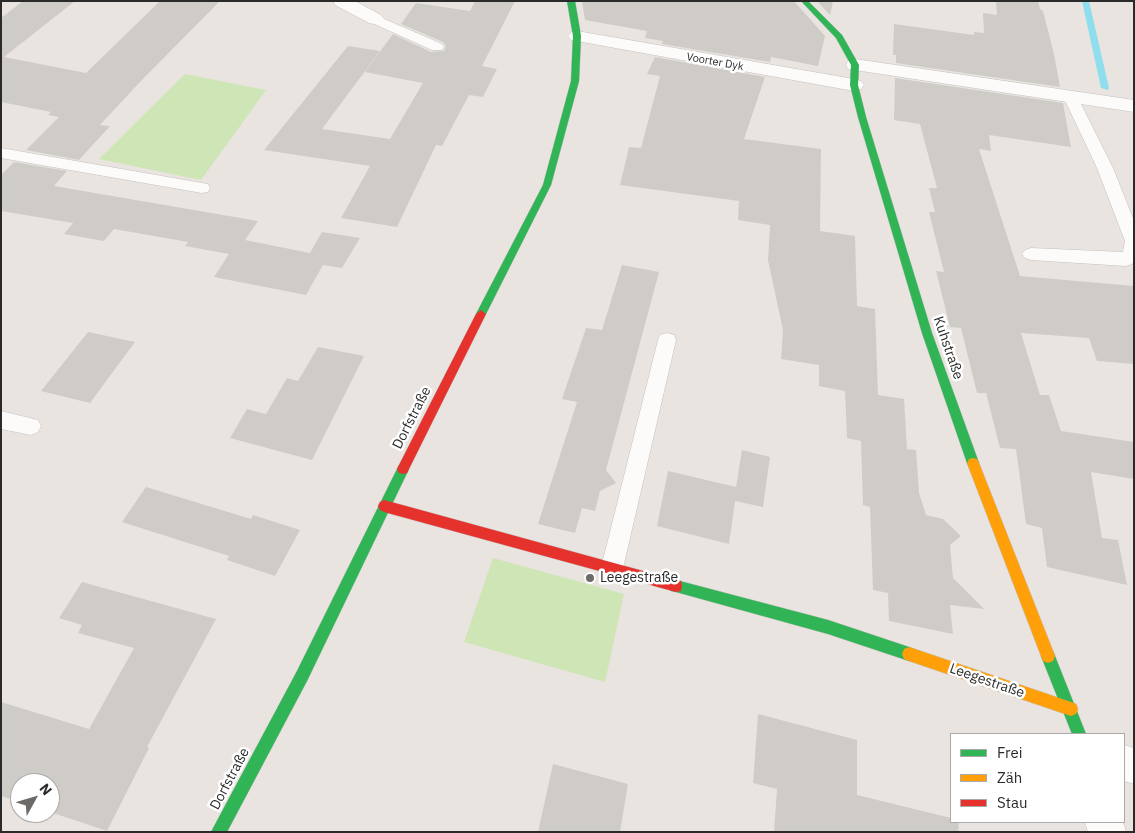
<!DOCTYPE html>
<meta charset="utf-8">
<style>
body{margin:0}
#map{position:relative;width:1135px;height:833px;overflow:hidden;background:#e9e4df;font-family:"IBM Plex Sans",sans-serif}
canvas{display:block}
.frame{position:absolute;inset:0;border:2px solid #2a2a2a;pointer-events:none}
.legend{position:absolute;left:950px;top:733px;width:175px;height:90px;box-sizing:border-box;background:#fff;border:1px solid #aaa;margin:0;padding:6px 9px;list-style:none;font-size:15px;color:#2a2a2a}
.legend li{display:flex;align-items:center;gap:10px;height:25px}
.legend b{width:25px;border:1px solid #aaa}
.north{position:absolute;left:10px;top:773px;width:50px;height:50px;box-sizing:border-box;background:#fff;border:1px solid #aaa;border-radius:50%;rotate:51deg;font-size:14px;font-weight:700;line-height:20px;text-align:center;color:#2a2a2a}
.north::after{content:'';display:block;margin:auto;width:18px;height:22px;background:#6d6b69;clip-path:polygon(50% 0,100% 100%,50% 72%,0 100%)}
</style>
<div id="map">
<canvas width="1135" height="833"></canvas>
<div class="frame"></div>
<ul class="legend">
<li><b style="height:6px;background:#30b455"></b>Frei</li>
<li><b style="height:6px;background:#ff9f0a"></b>Zäh</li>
<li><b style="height:6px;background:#e5322d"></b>Stau</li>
</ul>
<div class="north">N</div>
</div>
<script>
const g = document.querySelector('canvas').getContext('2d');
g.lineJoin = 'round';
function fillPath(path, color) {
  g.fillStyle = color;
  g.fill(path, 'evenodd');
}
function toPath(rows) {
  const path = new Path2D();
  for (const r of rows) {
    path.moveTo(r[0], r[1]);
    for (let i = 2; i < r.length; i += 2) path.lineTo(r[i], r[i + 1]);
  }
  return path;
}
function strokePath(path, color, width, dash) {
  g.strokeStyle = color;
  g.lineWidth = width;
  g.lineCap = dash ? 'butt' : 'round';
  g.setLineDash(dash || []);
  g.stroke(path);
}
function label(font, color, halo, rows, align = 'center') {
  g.font = font + ' "IBM Plex Sans",sans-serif';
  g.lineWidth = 5;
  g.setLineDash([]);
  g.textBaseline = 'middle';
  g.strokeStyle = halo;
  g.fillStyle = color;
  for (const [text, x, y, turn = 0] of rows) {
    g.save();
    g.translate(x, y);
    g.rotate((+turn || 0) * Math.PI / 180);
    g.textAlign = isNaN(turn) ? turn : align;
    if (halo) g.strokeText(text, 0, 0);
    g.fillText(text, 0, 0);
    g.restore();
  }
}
fillPath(toPath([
 [185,74,266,90,201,180,99,159],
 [493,558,624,594,605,682,464,642]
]), '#cee5b6');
fillPath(toPath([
 [1082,1,1089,1,1109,88,1108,90,1101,88,1082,1]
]), '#8fdeee');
fillPath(toPath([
 [23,1,75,1,4,57,86,73,160,1,220,1,140,82,100,125,110,126,79,160,26,150,59,117,48,115,51,112,1,102,1,18],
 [475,1,515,1,482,66,497,69,483,97,469,95,442,146,436,145,397,227,341,218,370,166,264,150,348,46,380,51,322,129,390,139,423,83,365,72,393,34,431,52,444,51,446,46,443,42,401,24,416,3,470,11],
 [582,1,794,1,825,36,818,66,771,57,770,62,662,44,663,41,645,38,647,31,585,20],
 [817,1,833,1,830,15],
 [996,1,1038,1,1040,9,1043,11,1054,54,1060,87,896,63,896,55,893,55,894,24,974,35,974,32,984,33,983,13,997,15],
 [655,57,765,77,744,139,821,149,820,231,855,236,857,306,875,309,878,395,904,399,907,449,916,450,919,493,926,515,943,519,961,536,950,545,953,578,984,609,950,605,953,634,889,621,888,593,873,590,870,507,863,505,861,441,847,438,845,391,819,386,819,365,781,359,783,330,768,260,770,225,738,220,739,201,620,185,629,147,641,148,660,76,647,74],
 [895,78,1063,103,1071,147,989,135,991,151,979,149,1020,276,1134,286,1134,364,1097,361,1089,338,1021,333,1040,395,1049,395,1061,431,1134,442,1134,479,1091,472,1102,538,1118,540,1127,585,1047,567,1042,528,1026,524,1016,449,1000,448,986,393,977,393,961,328,950,327,936,271,944,272,929,212,935,212,929,188,937,188,920,124,894,120],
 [14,162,67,171,54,186,258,221,245,240,310,253,322,232,360,238,342,268,323,265,306,295,214,277,229,254,185,246,188,242,114,229,104,241,64,234,73,223,1,211,1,175],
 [622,265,659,272,606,470,616,483,600,491,595,511,582,508,575,533,538,524,577,402,562,399,586,328,602,330],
 [88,332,135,342,90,403,41,391],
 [318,347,364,356,312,460,230,438,247,409,266,414,287,378,298,381],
 [742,450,770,457,763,507,735,501,729,544,657,526,668,471,736,487],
 [146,487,251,519,253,515,300,530,275,576,227,560,229,556,122,522],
 [82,582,216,619,147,747,149,748,107,831,50,812,50,783,20,783,20,802,1,796,1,702,89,729,134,648,78,633,82,625,59,618],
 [758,714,857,740,857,795,951,818,951,822,959,822,958,832,774,832,777,789,753,783],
 [553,764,628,784,620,832,538,832]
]), '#cfccc8');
const lane = toPath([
 [375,15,442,44,444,47,442,50,432,50,370,22,369,19,375,15],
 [1070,92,1075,93,1077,96,1113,168,1134,221,1134,262,1132,264,1126,266,1031,260,1025,258,1022,254,1025,250,1031,248,1123,252,1125,241,1097,168,1063,96,1065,93,1070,92],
 [1,148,202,183,208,184,210,188,208,192,202,193,1,158,1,148],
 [667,333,674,335,676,340,623,568,620,576,612,579,604,576,601,568,658,340,660,335,667,333],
 [1,411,38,420,41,426,38,432,31,435,1,429,1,411]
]);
const street = toPath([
 [333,1,355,1,381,15,384,19,381,23,375,24,369,23,335,5,333,1],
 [577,31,854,79,861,81,864,85,861,89,854,91,571,40,568,36,571,32,577,31],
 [855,59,1134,100,1134,112,848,69,846,65,848,61,855,59],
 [1124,745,1134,748,1134,784,1124,781,1124,745],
 [1085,822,1123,822,1126,832,1088,832,1085,822]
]);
const fast = toPath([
 [567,1,575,1,581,36,579,81,551,185,486,314,481,318,476,314,543,185,571,81,573,36,567,1],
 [801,1,808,1,842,35,859,65,858,85,866,117,932,333,979,463,977,467,973,468,969,467,967,463,922,333,858,117,850,85,851,65,836,38,801,1],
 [403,464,407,465,409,469,307,681,227,832,211,832,297,671,399,465,403,464],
 [676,580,828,620,909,647,914,649,916,654,914,659,909,661,828,634,676,592,671,591,670,586,671,581,676,580],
 [1048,649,1053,651,1086,734,1072,734,1041,656,1043,651,1048,649]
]);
const slow = toPath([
 [973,458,977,459,979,463,1055,656,1053,661,1048,663,1043,661,1041,656,967,463,969,459,973,458],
 [909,647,1071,702,1076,704,1078,709,1076,714,1071,716,909,661,904,659,902,654,904,649,909,647]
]);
const jam = toPath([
 [481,310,486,314,407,473,403,474,399,473,397,469,399,465,476,314,481,310],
 [384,500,676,580,681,581,682,586,681,591,676,592,384,512,380,510,378,506,380,502,384,500]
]);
strokePath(lane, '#c2c1c1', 1);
strokePath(street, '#c2c1c1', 1);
strokePath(fast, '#c2c1c1', 1);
strokePath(slow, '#c2c1c1', 1);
strokePath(jam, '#c2c1c1', 1);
fillPath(lane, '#fcfbfa');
fillPath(street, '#fcfbfa');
fillPath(fast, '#30b455');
fillPath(slow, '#ff9f0a');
fillPath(jam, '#e5322d');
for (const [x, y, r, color] of [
 [590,578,5,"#6d6b69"]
]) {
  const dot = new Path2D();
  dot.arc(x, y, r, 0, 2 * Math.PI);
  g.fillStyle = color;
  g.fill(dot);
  strokePath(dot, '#fff', 2);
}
label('11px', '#2a2a2a', '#fff', [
 ["Voorter Dyk",715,62,10]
]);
label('14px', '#2a2a2a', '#fff', [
 ["Kuhstraße",948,348,71],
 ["Dorfstraße",412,418,-63],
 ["Leegestraße",987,681,19],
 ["Dorfstraße",230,779,-62]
]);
label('14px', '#2a2a2a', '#fff', [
 ["Leegestraße",600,578]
], 'left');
</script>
